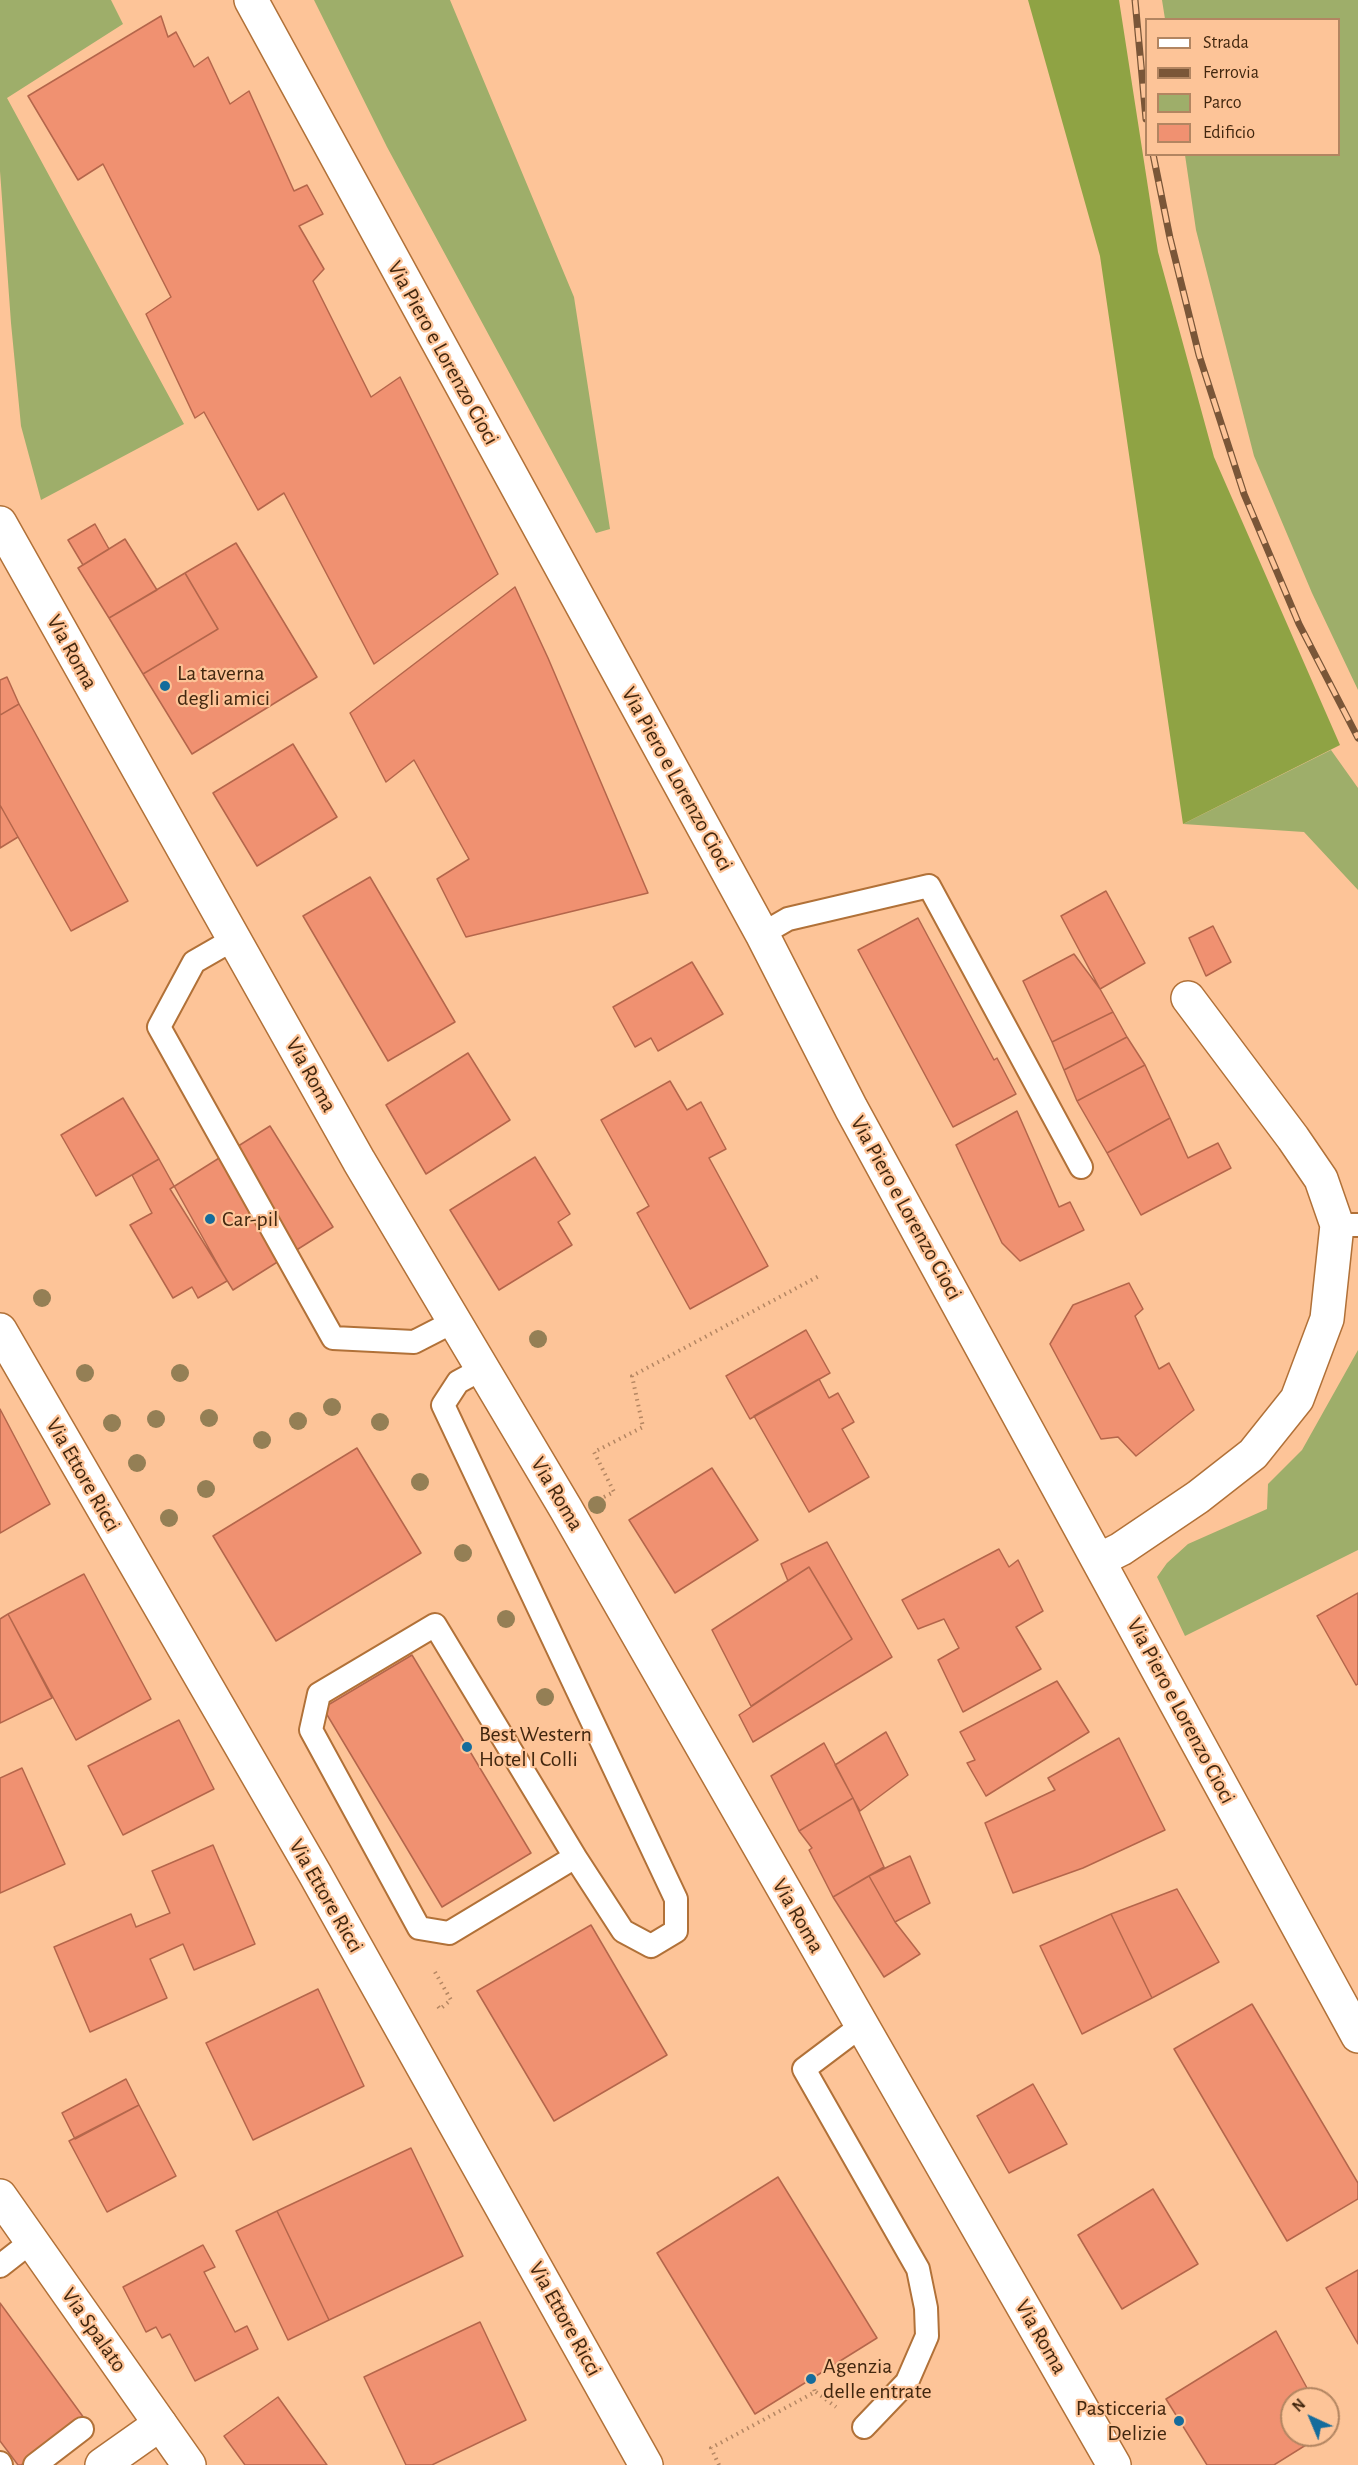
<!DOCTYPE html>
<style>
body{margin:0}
#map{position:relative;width:1358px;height:2465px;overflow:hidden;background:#fdc498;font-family:"Alegreya Sans",sans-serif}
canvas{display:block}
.legend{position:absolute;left:1145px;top:18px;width:195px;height:138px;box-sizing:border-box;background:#fdc498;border:2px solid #b28561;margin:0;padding:8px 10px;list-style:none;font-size:18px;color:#42270f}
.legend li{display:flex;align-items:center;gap:12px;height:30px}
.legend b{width:30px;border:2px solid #b28561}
.north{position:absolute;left:1280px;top:2387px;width:60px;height:60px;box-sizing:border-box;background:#fdc498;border:2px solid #b28561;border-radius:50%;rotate:316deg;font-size:16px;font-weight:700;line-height:24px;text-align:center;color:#42270f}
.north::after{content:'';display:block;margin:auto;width:21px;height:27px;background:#156c9c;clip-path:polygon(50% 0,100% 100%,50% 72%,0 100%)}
</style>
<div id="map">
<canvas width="1358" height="2465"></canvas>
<ul class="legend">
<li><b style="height:8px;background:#fff"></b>Strada</li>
<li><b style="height:8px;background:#7a5638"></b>Ferrovia</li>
<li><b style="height:16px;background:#9eae6a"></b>Parco</li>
<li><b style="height:16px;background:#f09171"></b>Edificio</li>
</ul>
<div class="north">N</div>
</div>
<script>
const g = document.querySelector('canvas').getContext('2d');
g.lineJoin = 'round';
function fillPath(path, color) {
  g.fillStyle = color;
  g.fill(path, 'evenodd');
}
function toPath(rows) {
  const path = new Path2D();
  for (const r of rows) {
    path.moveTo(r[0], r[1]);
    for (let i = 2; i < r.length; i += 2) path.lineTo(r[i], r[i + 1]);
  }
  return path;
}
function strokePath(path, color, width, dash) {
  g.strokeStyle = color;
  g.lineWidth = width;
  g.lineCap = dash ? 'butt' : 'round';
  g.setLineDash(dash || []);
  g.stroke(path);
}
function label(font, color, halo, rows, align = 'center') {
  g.font = font + ' "Alegreya Sans",sans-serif';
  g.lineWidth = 4.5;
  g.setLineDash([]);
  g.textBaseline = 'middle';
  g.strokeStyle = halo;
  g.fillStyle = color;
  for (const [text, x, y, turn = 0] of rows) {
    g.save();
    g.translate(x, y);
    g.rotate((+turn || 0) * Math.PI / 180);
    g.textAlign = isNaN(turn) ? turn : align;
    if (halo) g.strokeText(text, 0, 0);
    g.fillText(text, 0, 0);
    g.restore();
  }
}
fillPath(toPath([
 [0,0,111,0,123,24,7,98,184,424,41,500,21,426,11,323,0,171],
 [314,0,450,0,574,297,610,529,596,533,387,147],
 [1162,0,1358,0,1358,690,1312,593,1254,456,1196,230,1185,155,1338,154,1338,20,1165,19],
 [1331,750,1358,788,1358,890,1304,832,1183,824],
 [1358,1350,1358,1550,1185,1636,1157,1577,1167,1563,1188,1544,1267,1509,1268,1484,1302,1450]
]), '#9eae6a');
fillPath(toPath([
 [1028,0,1119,0,1158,252,1214,457,1340,745,1183,824,1100,256]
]), '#8fa344');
const building = toPath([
 [161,16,168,37,176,32,194,67,208,57,230,104,249,91,294,191,307,185,323,214,299,226,324,269,313,281,371,397,400,377,498,574,374,664,284,493,258,510,204,412,195,418,146,314,171,297,103,164,78,180,28,96,161,16],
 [95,524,109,549,83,565,68,540,95,524],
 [125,539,157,590,109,618,78,568,125,539],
 [236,543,317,677,192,754,143,674,218,629,185,573,236,543],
 [185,573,218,629,143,674,109,618,185,573],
 [515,587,548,658,648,893,466,937,437,879,469,859,414,760,386,782,350,713,515,587],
 [7,677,19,704,0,715,0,680,7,677],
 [19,704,128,901,71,931,0,805,0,715,19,704],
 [293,744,337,817,257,866,213,793,293,744],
 [0,805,18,837,0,848,0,805],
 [370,877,455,1022,388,1061,303,916,370,877],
 [1106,891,1145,963,1100,989,1061,916,1106,891],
 [918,918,994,1060,997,1058,1016,1094,953,1127,858,950,918,918],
 [1213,926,1231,962,1206,976,1189,938,1213,926],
 [1074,954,1100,989,1113,1012,1052,1042,1023,981,1074,954],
 [692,962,723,1014,658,1051,651,1038,635,1047,613,1007,692,962],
 [1113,1012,1127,1037,1064,1070,1052,1042,1113,1012],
 [1127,1037,1145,1065,1077,1101,1064,1070,1127,1037],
 [468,1053,510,1120,426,1174,386,1105,468,1053],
 [1145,1065,1170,1118,1107,1153,1077,1101,1145,1065],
 [670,1081,687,1110,701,1102,726,1149,709,1158,768,1266,690,1309,637,1213,649,1206,601,1120,670,1081],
 [123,1098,159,1159,96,1196,61,1135,123,1098],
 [1017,1111,1059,1207,1070,1202,1084,1230,1020,1261,1002,1243,956,1145,1017,1111],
 [1170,1118,1188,1158,1218,1143,1231,1168,1141,1215,1107,1153,1170,1118],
 [270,1126,333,1227,233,1290,170,1189,270,1126],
 [535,1157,570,1214,558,1222,572,1245,499,1290,450,1210,535,1157],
 [159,1159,227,1281,198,1298,192,1287,173,1298,130,1225,152,1213,132,1175,159,1159],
 [1129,1283,1143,1309,1135,1316,1159,1369,1169,1363,1194,1410,1136,1456,1118,1437,1101,1439,1050,1344,1073,1305,1129,1283],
 [806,1330,830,1373,750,1419,726,1376,806,1330],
 [819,1379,829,1398,838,1393,854,1422,842,1429,869,1477,809,1512,754,1416,819,1379],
 [0,1409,50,1504,0,1533,0,1409],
 [357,1448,421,1553,276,1641,213,1536,357,1448],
 [712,1468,758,1540,675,1593,629,1520,712,1468],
 [827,1542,892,1657,753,1742,739,1715,852,1639,809,1567,788,1581,781,1564,827,1542],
 [999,1549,1009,1567,1018,1560,1043,1611,1016,1627,1041,1669,963,1712,938,1660,959,1648,944,1619,918,1629,902,1600,999,1549],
 [809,1567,852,1639,751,1706,712,1630,809,1567],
 [84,1574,151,1699,76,1740,8,1614,84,1574],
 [1358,1593,1358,1684,1356,1685,1317,1616,1358,1593],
 [8,1614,52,1698,0,1723,0,1619,8,1614],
 [412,1655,531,1853,442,1907,323,1708,412,1655],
 [1057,1681,1089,1732,986,1796,967,1763,975,1760,960,1732,1057,1681],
 [179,1720,214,1789,123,1835,88,1766,179,1720],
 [886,1732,908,1775,860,1811,835,1765,886,1732],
 [1119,1738,1165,1830,1083,1868,1013,1893,985,1823,1055,1790,1048,1778,1119,1738],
 [824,1743,853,1798,799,1831,771,1776,824,1743],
 [22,1768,65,1864,0,1893,0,1778,22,1768],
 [853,1798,884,1867,833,1897,809,1850,812,1848,799,1831,853,1798],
 [213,1845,255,1944,194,1970,183,1944,150,1959,167,1998,90,2032,54,1947,131,1914,136,1927,170,1913,152,1871,213,1845],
 [910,1856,930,1903,895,1922,869,1876,910,1856],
 [869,1876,895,1922,920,1954,884,1977,833,1897,869,1876],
 [1177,1889,1219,1962,1152,1998,1111,1914,1177,1889],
 [1111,1914,1152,1998,1082,2034,1040,1946,1111,1914],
 [591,1925,667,2055,554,2121,477,1991,591,1925],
 [318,1989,364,2086,253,2140,206,2043,318,1989],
 [1252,2004,1358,2183,1358,2199,1287,2241,1174,2049,1252,2004],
 [126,2079,139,2105,75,2139,62,2113,126,2079],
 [1033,2084,1067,2144,1009,2173,977,2116,1033,2084],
 [139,2105,176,2176,107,2212,69,2141,139,2105],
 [411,2148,463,2256,329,2320,277,2211,411,2148],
 [778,2177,877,2338,755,2414,657,2253,778,2177],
 [1153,2189,1198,2264,1122,2309,1078,2235,1153,2189],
 [277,2211,329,2320,288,2340,236,2231,277,2211],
 [203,2245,215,2267,204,2272,235,2332,247,2326,258,2349,195,2381,170,2334,162,2338,156,2327,146,2332,123,2287,203,2245],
 [1358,2270,1358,2344,1326,2288,1358,2270],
 [0,2303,84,2418,21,2465,18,2465,0,2441,0,2303],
 [480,2322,526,2420,432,2465,406,2465,364,2377,480,2322],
 [1276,2331,1313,2399,1292,2399,1292,2435,1322,2435,1274,2465,1207,2465,1166,2399,1276,2331],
 [278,2397,327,2465,245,2465,224,2436,278,2397]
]);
fillPath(building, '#f09171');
strokePath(building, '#b4664b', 1.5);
const lane = toPath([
 [762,934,788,919,929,886,1081,1167],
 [234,939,194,962,159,1027,333,1338,414,1342,453,1322],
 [1337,1225,1358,1225],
 [482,1369,458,1382,443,1405,676,1899,676,1931,651,1946,623,1931,575,1857,435,1625,319,1694,311,1730,419,1928,449,1933,575,1857],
 [861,2026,804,2069,918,2269,926,2308,927,2336,907,2382,864,2427],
 [0,2266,32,2241],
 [0,2463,1,2465],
 [35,2465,82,2429]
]);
const street = toPath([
 [251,0,762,934,851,1108,1358,2036],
 [0,1330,315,1874,646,2465],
 [1099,1560,1121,1549,1198,1497,1253,1454,1297,1399,1327,1319,1337,1225,1321,1179,1293,1138,1188,998],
 [102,2465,160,2424]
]);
const secondary = toPath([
 [0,523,359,1161,566,1509,1114,2465],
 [0,2196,189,2465]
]);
strokePath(lane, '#b17138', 26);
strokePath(street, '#b17138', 36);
strokePath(secondary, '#b17138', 36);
strokePath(toPath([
 [604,1497,614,1492,594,1452,643,1427,632,1376,819,1276],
 [435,1972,451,2000,440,2009,437,2005],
 [816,2392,836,2407],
 [719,2465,711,2448,815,2392,811,2379]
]), '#b48662', 4, [1.5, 4.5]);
strokePath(lane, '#fff', 22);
strokePath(street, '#fff', 33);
strokePath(secondary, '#fff', 33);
const rail = toPath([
 [1135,0,1146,119],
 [1153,154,1170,238,1199,355,1244,494,1299,624,1358,738]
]);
strokePath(rail, '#7a5638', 7);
strokePath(rail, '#fdc498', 4.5, [14]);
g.fillStyle = '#947f55';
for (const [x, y] of [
 [42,1298],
 [538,1339],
 [85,1373],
 [180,1373],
 [332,1407],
 [209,1418],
 [156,1419],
 [298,1421],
 [380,1422],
 [112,1423],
 [262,1440],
 [137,1463],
 [420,1482],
 [206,1489],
 [597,1505],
 [169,1518],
 [463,1553],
 [506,1619],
 [545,1697]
]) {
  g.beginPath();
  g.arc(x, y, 9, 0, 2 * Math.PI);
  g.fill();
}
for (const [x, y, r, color] of [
 [165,686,6,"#156c9c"],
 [210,1219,6,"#156c9c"],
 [467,1747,6,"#156c9c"],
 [811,2379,6,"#156c9c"],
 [1179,2421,6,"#156c9c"]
]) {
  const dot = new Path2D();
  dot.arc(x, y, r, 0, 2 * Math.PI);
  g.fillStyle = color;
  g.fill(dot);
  strokePath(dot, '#fdc498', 2);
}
label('22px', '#42270f', '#fdc498', [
 ["Via Piero e Lorenzo Cioci",443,353,61],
 ["Via Roma",72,652,61],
 ["Via Piero e Lorenzo Cioci",677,779,61],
 ["Via Roma",311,1075,61],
 ["Via Piero e Lorenzo Cioci",906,1208,61],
 ["Via Ettore Ricci",83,1475,60],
 ["Via Roma",557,1494,59],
 ["Via Piero e Lorenzo Cioci",1181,1711,62],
 ["Via Ettore Ricci",326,1896,60],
 ["Via Roma",798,1916,60],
 ["Via Ettore Ricci",565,2319,61],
 ["Via Spalato",94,2330,55],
 ["Via Roma",1041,2337,60]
]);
label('22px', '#42270f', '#fdc498', [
 ["La taverna",177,673],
 ["degli amici",177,698],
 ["Car-pil",222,1219],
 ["Best Western",479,1734],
 ["Hotel I Colli",479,1759],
 ["Agenzia",823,2366],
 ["delle entrate",823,2391],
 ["Pasticceria",1167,2408,"right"],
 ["Delizie",1167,2433,"right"]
], 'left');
</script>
